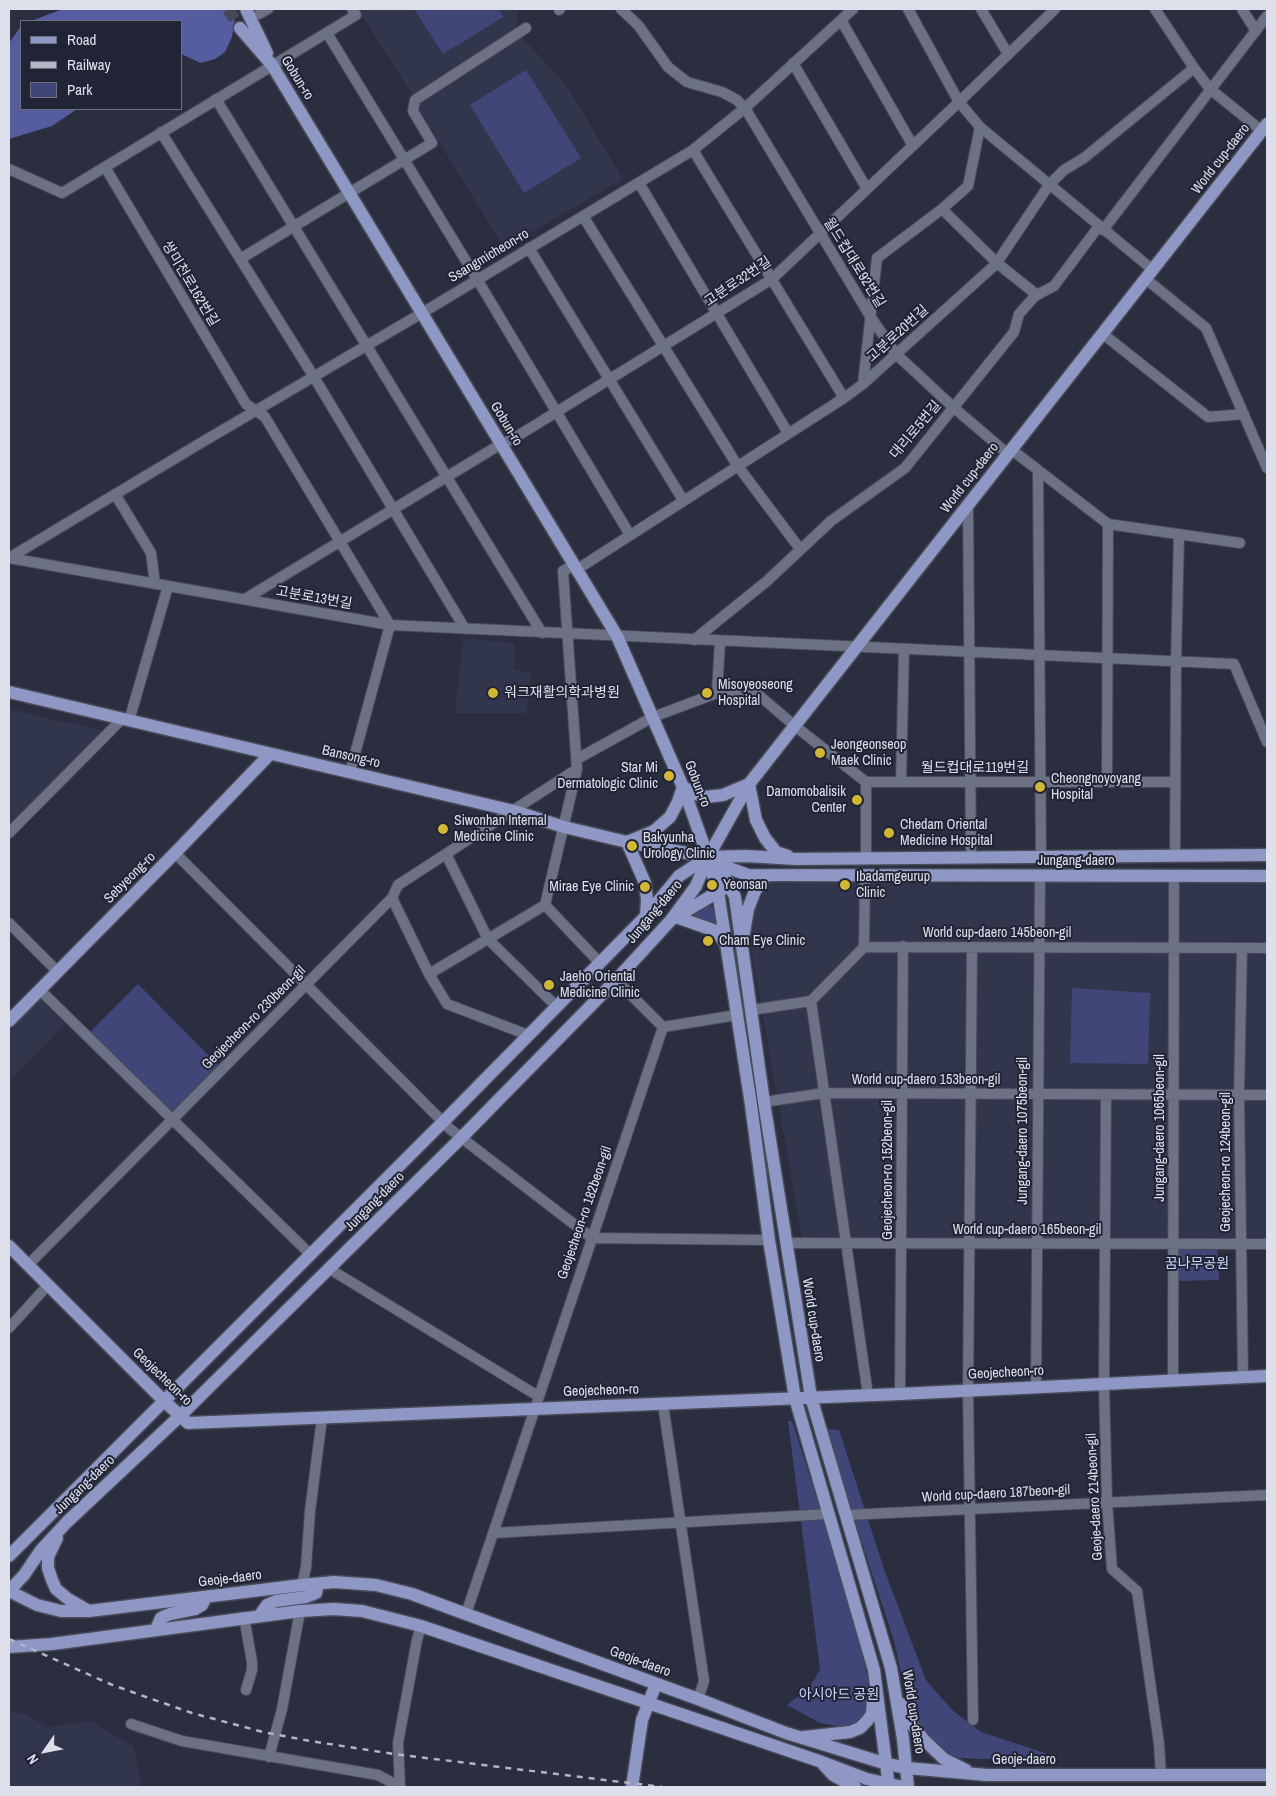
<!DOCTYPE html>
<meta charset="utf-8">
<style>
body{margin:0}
#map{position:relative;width:1276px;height:1796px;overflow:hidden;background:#2b2e3f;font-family:"Archivo Narrow",sans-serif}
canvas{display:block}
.frame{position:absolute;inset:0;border:10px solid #dde0eb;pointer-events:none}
.legend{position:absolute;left:20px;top:20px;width:162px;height:90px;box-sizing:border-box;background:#212435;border:1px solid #6c6f7e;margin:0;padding:6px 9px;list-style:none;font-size:15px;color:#dde0eb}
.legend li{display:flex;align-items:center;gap:10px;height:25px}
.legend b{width:25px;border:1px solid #6c6f7e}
.north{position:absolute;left:20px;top:1726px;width:50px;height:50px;-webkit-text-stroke:4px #212435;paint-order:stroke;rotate:237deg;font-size:14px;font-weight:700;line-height:20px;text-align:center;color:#dde0eb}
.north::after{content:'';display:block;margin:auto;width:18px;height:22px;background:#dde0eb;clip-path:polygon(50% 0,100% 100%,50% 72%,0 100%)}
</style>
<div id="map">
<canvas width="1276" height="1796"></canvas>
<div class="frame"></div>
<ul class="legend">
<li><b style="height:6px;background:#8f97c5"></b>Road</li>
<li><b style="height:6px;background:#b3b6c3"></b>Railway</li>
<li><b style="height:14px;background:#404677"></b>Park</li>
</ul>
<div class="north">N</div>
</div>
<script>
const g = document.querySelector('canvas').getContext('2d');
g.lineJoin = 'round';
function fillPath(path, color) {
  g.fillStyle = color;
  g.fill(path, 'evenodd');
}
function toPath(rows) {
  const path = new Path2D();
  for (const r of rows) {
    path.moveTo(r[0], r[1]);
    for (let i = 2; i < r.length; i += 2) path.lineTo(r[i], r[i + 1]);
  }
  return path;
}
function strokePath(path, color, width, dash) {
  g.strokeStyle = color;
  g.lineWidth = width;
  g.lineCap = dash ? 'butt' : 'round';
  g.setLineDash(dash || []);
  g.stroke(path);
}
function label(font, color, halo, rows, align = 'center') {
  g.font = font + ' "Archivo Narrow","Noto Sans KR",sans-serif';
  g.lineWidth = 4;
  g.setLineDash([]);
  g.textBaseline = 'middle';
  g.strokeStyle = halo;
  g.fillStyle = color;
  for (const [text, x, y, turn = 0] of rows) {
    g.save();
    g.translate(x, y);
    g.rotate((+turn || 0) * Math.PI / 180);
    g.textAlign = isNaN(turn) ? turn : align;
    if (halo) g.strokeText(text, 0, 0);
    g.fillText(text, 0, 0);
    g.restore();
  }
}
fillPath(toPath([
 [358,9,519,9,515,29,413,96],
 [521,36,566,85,623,179,509,245,501,243,419,109,422,101],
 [463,638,515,643,514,669,531,673,526,713,455,713],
 [9,708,61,722,69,722,100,730,103,734,9,829],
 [792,877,939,884,1267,881,1267,1238,802,1238,751,947,750,920,763,886,773,878],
 [39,998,65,1024,9,1082,9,1028],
 [9,1712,26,1714,47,1727,91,1721,134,1747,141,1784,138,1787,9,1787]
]), '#32364d');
fillPath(toPath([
 [414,9,498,9,503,17,443,54],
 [526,70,581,158,524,193,470,105],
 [710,904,715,912,718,923,716,925,691,917],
 [138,984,218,1065,170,1114,89,1033],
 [1072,988,1150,993,1148,1064,1070,1063],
 [1176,1248,1217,1248,1219,1280,1176,1281],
 [788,1421,792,1421,828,1534,862,1651,868,1680,869,1709,863,1720,851,1728,820,1723,787,1705,810,1687,820,1669],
 [825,1429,839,1430,884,1569,926,1680,952,1710,981,1732,1057,1757,979,1759,950,1757,925,1737,909,1708,894,1641]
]), '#404677');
fillPath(toPath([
 [63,9,236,9,232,37,225,52,215,59,201,63,181,54,181,21,31,21],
 [21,26,21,109,77,109,52,126,9,139,9,43]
]), '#555da0');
strokePath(toPath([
 [228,9,240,28]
]), '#464959', 12, [12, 6]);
const minor = toPath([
 [621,9,638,25,668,67,687,82,722,92,737,100,745,108,870,316,896,354,953,407,1008,454],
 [908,9,959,102,980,127,1153,270],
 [981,9,1008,54],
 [1155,9,1194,68,1210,89,1262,131],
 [1242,9,1256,31],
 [559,10,560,9],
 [259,14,268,9],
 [841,20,913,146],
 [327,33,477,279,630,535],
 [793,63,867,189],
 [216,99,542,633],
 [161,132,314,377,465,629],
 [693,150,844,398],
 [105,167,246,404,265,417,390,625],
 [9,169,62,193,356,15,352,9],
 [639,183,788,433],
 [942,209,997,263,1037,295],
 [583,216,737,465,800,549],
 [1103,230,1267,16],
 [529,248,683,500],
 [240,259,432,143,413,111,415,100,526,28],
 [1146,279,1206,328,1267,468],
 [1103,334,1208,417,1244,414],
 [863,384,877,258,942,209,968,186,980,127],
 [1012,450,1108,524,1240,543],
 [1038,470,1041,857],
 [115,494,151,553,155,584],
 [968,505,971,856],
 [9,558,390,625,1234,664,1267,742],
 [9,558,199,444,422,313,693,150,745,108,853,9],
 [576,570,844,398,863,384,996,264,1049,185,1064,170,1084,158,1194,68],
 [245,599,501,444,511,440,772,279,959,102,1055,9],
 [694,640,767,581,831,521,905,468,1014,332,1019,314,1035,296,1054,286,1099,226],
 [717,693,720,641],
 [129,721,168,586],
 [577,759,653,717,717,693,755,692,795,726,866,782,1175,782],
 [350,772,390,625],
 [901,782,904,649],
 [1107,782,1108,524],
 [9,833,122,719],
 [175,853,450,1129,592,1238,769,1240],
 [446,854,488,939,556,1006],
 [1175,856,1176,662,1179,534],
 [866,857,866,782],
 [392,898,429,974,447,1004,528,1035],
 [545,905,577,769,563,571,574,565],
 [545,905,599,962],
 [9,923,58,972],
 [864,947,865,875],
 [972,947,968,1390,973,1720],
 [1242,948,1239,1095,1243,1377],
 [429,974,545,905],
 [616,980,663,1027,737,1015],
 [40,990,310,1254],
 [811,1001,868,1395],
 [751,1010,811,1001,864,947,1267,948],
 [1106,1095,1104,1384,1107,1502,1112,1569,1137,1591,1159,1744,1161,1775],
 [764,1102,824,1093,1267,1095],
 [786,1243,1267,1244],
 [28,1265,392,898,398,885,577,769],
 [328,1268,538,1396],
 [9,1328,48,1285],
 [1173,1380,1174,876],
 [1036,1387,1040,875],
 [900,1394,903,946],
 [663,1404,704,1681,698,1699],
 [846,1515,1267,1495],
 [493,1533,829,1514],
 [302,1585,306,1567,310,1511,322,1418],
 [466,1614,663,1027],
 [244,1617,252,1662,252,1670,246,1690],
 [131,1724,182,1741,378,1775,400,1787],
 [269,1757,282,1709,300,1611],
 [400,1787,398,1743,417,1640,421,1626]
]);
const major = toPath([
 [246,9,267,53],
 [240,28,272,65,617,636,683,787,708,857,719,898,751,1105,769,1240,795,1398,874,1670,889,1787],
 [9,692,514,811,564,827,627,842,708,857,729,868,748,875,1267,876],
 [749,784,756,820,765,838,776,852,788,856],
 [683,787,695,794,706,797,723,795,749,784],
 [713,863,728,882,735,897,764,1102,811,1397,891,1668,903,1739,908,1787],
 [646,916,647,900,645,883,627,842,654,831,670,817,678,802,683,787],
 [676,917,723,889],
 [676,917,716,931,725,943],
 [744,933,748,909,755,891,765,877,770,875],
 [9,1021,175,853,270,754],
 [9,1246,163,1400,188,1423,900,1394,1267,1376],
 [57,1538,48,1557,48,1568,52,1580,56,1589,68,1599,87,1610],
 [9,1556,443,1122,646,916,679,876,708,857,746,856,796,859,1267,855],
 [9,1591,24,1575,41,1550,67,1522,180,1416,461,1138,616,980,671,920,696,886,708,857,749,784,1267,124],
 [9,1591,37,1605,61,1611,89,1611,302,1585,334,1582,376,1585,412,1594,466,1614,698,1699,786,1733,887,1764,907,1768,987,1775,1267,1775],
 [260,1615,267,1605,276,1601,306,1597,316,1593,318,1584],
 [156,1629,161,1618,170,1614,195,1609,202,1605,206,1597],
 [9,1647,52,1644,300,1611,334,1609,362,1611,421,1626,822,1762,867,1779,903,1787],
 [901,1704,910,1722,923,1739,944,1759,966,1770],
 [804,1737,850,1732,860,1728,867,1721,872,1714,873,1697],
 [823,1764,833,1775,855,1787],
 [632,1787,642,1720,656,1684]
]);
strokePath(minor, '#484b58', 12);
strokePath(major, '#484b58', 15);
strokePath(minor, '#6d7185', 10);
strokePath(major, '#8f97c5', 12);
strokePath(toPath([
 [9,1639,110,1684,146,1697,192,1713,263,1732,310,1741,394,1754,662,1787]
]), '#b3b6c3', 2.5, [6, 6]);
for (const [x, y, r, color] of [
 [493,693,6,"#d2b736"],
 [707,693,6,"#d2b736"],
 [820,753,6,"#d2b736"],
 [669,776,6,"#d2b736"],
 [1040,787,6,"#d2b736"],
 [857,800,6,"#d2b736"],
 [443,829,6,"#d2b736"],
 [889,833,6,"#d2b736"],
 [632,846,6,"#d2b736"],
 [712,885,6,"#d2b736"],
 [845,885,6,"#d2b736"],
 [645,887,6,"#d2b736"],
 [708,941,6,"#d2b736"],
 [549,985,6,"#d2b736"]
]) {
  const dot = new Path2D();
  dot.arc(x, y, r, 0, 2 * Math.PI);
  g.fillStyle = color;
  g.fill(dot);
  strokePath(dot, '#212435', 2);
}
label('14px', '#dde0eb', '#212435', [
 ["Gobun-ro",297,78,58],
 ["World cup-daero",1221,159,-52],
 ["Ssangmicheon-ro",489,256,-31],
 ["월드컵대로92번길",854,263,58],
 ["고분로32번길",738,282,-34],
 ["쌍미천로162번길",190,284,59],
 ["고분로20번길",898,334,-42],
 ["Gobun-ro",506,424,59],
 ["대리로5번길",916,430,-50],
 ["World cup-daero",970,478,-52],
 ["고분로13번길",314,598,10],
 ["Bansong-ro",351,757,13],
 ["월드컵대로119번길",975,768],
 ["Gobun-ro",697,784,69],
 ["Jungang-daero",1076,861],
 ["Sebyeong-ro",130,878,-45],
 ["Jungang-daero",655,912,-50],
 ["World cup-daero 145beon-gil",997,933],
 ["Geojecheon-ro 230beon-gil",254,1018,-45],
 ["World cup-daero 153beon-gil",926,1080],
 ["Jungang-daero 1065beon-gil",1160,1128,-90],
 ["Jungang-daero 1075beon-gil",1023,1131,-90],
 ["Geojecheon-ro 124beon-gil",1226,1162,-90],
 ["Geojecheon-ro 152beon-gil",888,1170,-90],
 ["Jungang-daero",375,1202,-45],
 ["Geojecheon-ro 182beon-gil",585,1213,-71],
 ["World cup-daero 165beon-gil",1027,1230],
 ["World cup-daero",813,1320,81],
 ["Geojecheon-ro",1006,1373,-3],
 ["Geojecheon-ro",162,1377,44],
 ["Geojecheon-ro",601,1391,-2],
 ["Jungang-daero",85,1485,-44],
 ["World cup-daero 187beon-gil",996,1494,-3],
 ["Geoje-daero 214beon-gil",1095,1497,-93],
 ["Geoje-daero",230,1579,-7],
 ["Geoje-daero",640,1662,20],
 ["World cup-daero",913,1712,81],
 ["Geoje-daero",1024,1760]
]);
label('14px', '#dde0eb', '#212435', [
 ["Misoyeoseong",718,685],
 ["Hospital",718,701],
 ["워크재활의학과병원",504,693],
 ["Jeongeonseop",831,745],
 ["Maek Clinic",831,761],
 ["Star Mi",658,768,"right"],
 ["Dermatologic Clinic",658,784,"right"],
 ["Cheongnoyoyang",1051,779],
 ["Hospital",1051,795],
 ["Damomobalisik",846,792,"right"],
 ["Center",846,808,"right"],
 ["Siwonhan Internal",454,821],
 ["Medicine Clinic",454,837],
 ["Chedam Oriental",900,825],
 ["Medicine Hospital",900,841],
 ["Bakyunha",643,838],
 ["Urology Clinic",643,854],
 ["Ibadamgeurup",856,877],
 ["Clinic",856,893],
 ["Yeonsan",723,885],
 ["Mirae Eye Clinic",634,887,"right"],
 ["Cham Eye Clinic",719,941],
 ["Jaeho Oriental",560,977],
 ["Medicine Clinic",560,993]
], 'left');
label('14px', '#cfd6fe', '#212435', [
 ["꿈나무공원",1197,1264],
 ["아시아드 공원",839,1695]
]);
</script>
